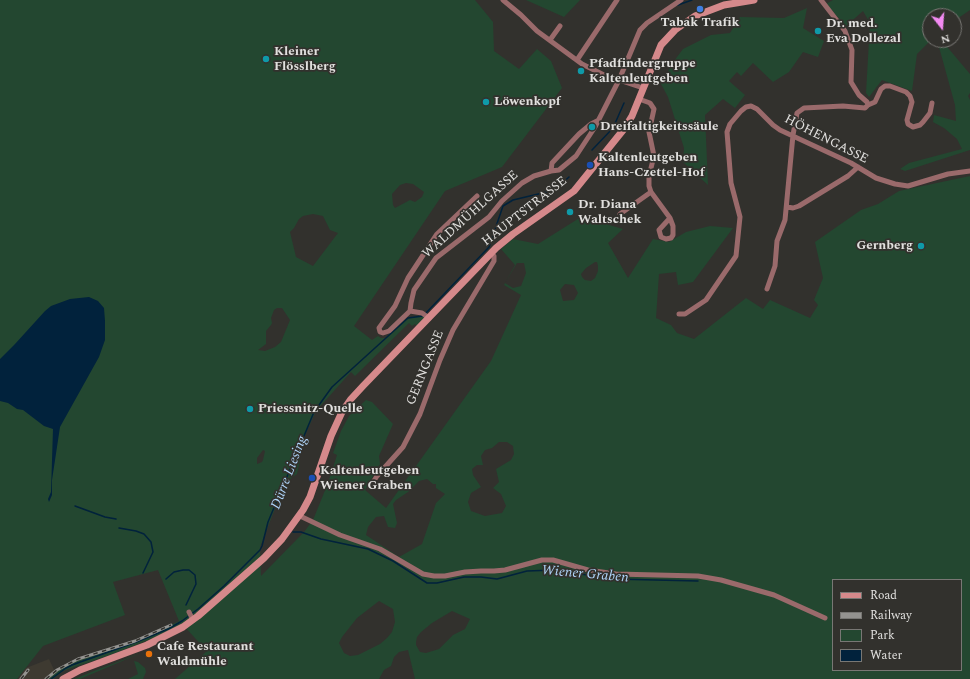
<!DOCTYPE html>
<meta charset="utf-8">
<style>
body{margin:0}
#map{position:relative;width:970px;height:679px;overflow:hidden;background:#32312d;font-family:Spectral,serif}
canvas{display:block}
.legend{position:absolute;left:832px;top:579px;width:130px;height:92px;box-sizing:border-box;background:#32312d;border:1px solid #787774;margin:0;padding:5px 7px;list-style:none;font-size:12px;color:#e1e0de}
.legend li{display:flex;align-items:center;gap:8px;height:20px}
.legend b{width:20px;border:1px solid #787774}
.north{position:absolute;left:922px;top:8px;width:40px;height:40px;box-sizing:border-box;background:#32312d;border:1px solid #787774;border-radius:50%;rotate:163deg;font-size:11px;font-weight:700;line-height:16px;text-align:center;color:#e1e0de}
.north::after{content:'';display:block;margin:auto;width:14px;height:18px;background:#f38af2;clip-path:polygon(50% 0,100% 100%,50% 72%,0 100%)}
</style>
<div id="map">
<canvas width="970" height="679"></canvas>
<ul class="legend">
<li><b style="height:5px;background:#d5898b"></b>Road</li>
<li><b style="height:5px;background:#949390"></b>Railway</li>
<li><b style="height:11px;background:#234730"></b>Park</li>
<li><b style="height:11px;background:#01223c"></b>Water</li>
</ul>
<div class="north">N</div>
</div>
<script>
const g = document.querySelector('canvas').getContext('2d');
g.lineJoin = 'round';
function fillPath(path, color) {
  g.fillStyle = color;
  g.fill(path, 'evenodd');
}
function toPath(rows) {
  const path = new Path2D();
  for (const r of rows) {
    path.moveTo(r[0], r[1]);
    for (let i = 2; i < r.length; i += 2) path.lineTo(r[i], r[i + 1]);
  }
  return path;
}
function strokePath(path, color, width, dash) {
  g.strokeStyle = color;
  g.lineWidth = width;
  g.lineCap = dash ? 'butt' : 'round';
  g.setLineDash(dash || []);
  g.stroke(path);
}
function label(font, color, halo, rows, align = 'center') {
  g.font = font + ' Spectral,serif';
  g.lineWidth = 3.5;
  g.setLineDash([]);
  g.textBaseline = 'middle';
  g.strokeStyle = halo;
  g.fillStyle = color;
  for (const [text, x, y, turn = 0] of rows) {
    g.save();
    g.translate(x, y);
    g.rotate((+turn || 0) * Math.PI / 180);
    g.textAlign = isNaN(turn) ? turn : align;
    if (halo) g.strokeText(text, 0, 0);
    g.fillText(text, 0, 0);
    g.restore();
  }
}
fillPath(toPath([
 [49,659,55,672,48,679,18,679,26,668]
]), '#3e3a31');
fillPath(toPath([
 [0,0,475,0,493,22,494,51,519,69,537,49,551,61,562,88,502,167,445,191,354,326,372,340,378,336,381,338,385,338,406,319,422,315,425,318,417,326,415,324,412,326,409,323,355,376,351,372,316,411,295,457,300,460,297,474,285,483,260,547,261,576,304,532,313,520,328,483,337,455,333,453,341,431,349,416,366,400,372,402,393,424,379,456,380,464,365,490,386,508,491,361,521,295,504,285,515,265,501,249,513,239,538,244,581,217,623,229,608,243,628,278,653,239,669,242,686,232,710,226,733,228,693,282,678,285,676,272,659,274,656,318,671,325,677,333,694,339,746,298,763,309,770,300,810,318,818,305,814,300,823,278,815,242,861,210,878,204,899,191,970,176,970,679,415,679,408,650,399,652,394,657,391,666,384,670,379,679,175,679,207,651,182,624,156,637,110,655,63,671,53,679,48,679,55,672,71,663,147,637,179,621,158,570,113,582,125,615,43,646,17,679,0,679],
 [406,183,413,184,424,192,422,197,415,202,410,200,395,208,393,205,392,194,400,185],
 [313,214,323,216,330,230,338,233,313,266,296,257,290,232,294,228,299,219,303,216],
 [595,262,597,262,598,266,598,271,595,278,591,281,585,280,582,277,581,274,586,268],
 [517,263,524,263,526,273,521,286,513,288,505,283],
 [565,284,574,285,578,293,574,300,563,301,560,290],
 [277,308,282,308,290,320,281,342,275,347,265,351,258,350,266,344,266,331,271,325,272,323,271,318,274,310],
 [499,442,507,442,513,446,514,454,511,460,496,469,499,482,493,488,501,494,506,506,502,513,485,516,471,511,468,502,471,493,481,487,473,475,472,469,477,465,483,465,481,456,485,450,492,448],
 [263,450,265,451,263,460,262,462,257,464,257,458],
 [427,479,433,484,436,484,436,488,445,494,436,503,422,544,399,557,366,535,368,527,376,517,384,516,388,527,395,528,397,523,393,504,396,500,408,492,419,481],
 [833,580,961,580,961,670,833,670],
 [379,601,393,609,395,622,392,632,387,638,380,644,358,655,350,656,344,653,339,643,342,637,357,618],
 [452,611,470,619,465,629,453,635,439,649,426,653,420,652,416,645,416,642,417,637,421,632,432,623],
 [526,0,580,0,564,17],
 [833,0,970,0,970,10,954,21,954,16,930,16,931,40,917,54,912,91,882,80,869,97,866,93,870,23,863,11,846,26,826,4],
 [807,8,803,28,824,41,818,57,803,52,789,72,773,82,753,63,741,76,737,72,729,81,745,95,735,108,723,99,705,115,708,185,683,162,684,148,668,97,661,84,674,61,683,49,711,35,730,33,740,17,784,18],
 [943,42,970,74,970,93,968,96,970,100,970,150,905,171,900,169,909,163,962,149,957,139,944,128,933,122,934,115,956,121,955,105,939,47],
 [141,653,80,679,74,679,99,669],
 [134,661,138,662,145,668,146,672,143,679,128,679,138,674]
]), '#234730');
fillPath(toPath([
 [89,297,98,301,104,308,105,321,105,340,99,357,60,427,52,480,52,495,49,502,48,499,51,492,53,429,44,426,23,410,17,409,8,403,0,401,0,359,15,344,45,311,51,306,70,299]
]), '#01223c');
strokePath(toPath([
 [678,5,692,0],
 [592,150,613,128,624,103],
 [425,314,489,247,503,206,513,200,555,190,569,177],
 [75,506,105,517,116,519],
 [119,528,136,531,144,534,151,542,153,552,143,573],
 [293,532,301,532,321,539,368,549,393,561,427,583,437,583,464,577,481,577,497,579,527,571,555,570,613,579,698,581],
 [166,579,174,572,183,570,189,570,195,575,196,584,186,605],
 [51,679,66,668,72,665,139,641,168,629,182,621,198,609,224,586,260,550,262,546,268,522,314,412,332,387,408,318,423,316]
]), '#01223c', 1.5);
strokePath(toPath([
 [503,0,521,15,537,31,582,64,604,75,643,88],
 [550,40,560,26],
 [577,60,617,0],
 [639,99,650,103,654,109,649,132,654,156,649,176,649,186,651,192,670,218,659,230,661,237,666,239,671,238,673,235,673,226,670,218],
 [868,105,875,102,881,89,885,86,890,86,906,92,910,96,912,102,907,120,908,124,913,127,920,125,923,122,930,113,932,103],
 [551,171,552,163,579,134,591,124,599,120],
 [477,196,437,234,408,278,395,306,379,328,380,332,383,333,389,331,410,311,411,303,414,290,436,258,489,217,502,201,522,183,534,176,551,171,559,170,576,156,595,127,619,80,640,30,647,23,681,0],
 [787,207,793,208,799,206,848,176,858,167],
 [620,214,651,192],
 [767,289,775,266,777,241,785,220,793,135,797,113,804,108,843,106,865,108,868,105,867,102,859,95,851,82,852,50,845,31,821,0],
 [410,311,422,313,429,318],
 [679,314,685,314,706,300,736,256,740,217,731,183,727,132,730,124,741,111,746,107,751,106,757,109,773,125,780,130,851,163,876,178,895,184,908,186,948,174,970,171],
 [370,487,377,476,403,447,420,414,440,360,453,330,494,261,494,256,491,253],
 [300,516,340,535,380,549,423,574,434,576,445,576,465,572,481,571,494,571,505,570,542,560,553,560,588,570,616,574,698,576,721,580,774,595,825,618],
 [189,612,193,620]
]), '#9a6a6b', 5);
strokePath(toPath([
 [63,679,80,670,147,645,183,627,198,616,264,558,282,539,303,510,310,497,331,436,342,412,351,399,363,386,496,248,513,234,574,191,624,129,632,116,661,45,675,30,695,16,724,5,754,0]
]), '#d5898b', 7);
const rail = toPath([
 [21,679,28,670],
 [46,679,57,670,78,659,135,641,171,625]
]);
strokePath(rail, '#949390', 3);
strokePath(rail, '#32312d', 1.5, [4.5]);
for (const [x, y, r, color] of [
 [700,9,4,"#3f7fe0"],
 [818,31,4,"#0f9aa8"],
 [266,59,4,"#0f9aa8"],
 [581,71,4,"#0f9aa8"],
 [486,102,4,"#0f9aa8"],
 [592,127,4,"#0f9aa8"],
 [590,165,4,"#1a4fb4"],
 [570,212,4,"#0f9aa8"],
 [921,246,4,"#0f9aa8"],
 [250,409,4,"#0f9aa8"],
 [312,478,4,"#1a4fb4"],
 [149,654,4,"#e8710a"]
]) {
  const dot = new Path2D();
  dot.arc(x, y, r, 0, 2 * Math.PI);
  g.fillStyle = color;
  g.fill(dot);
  strokePath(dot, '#32312d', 1.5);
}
label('bold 13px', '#e1e0de', '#32312d', [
 ["Tabak Trafik",700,23,"center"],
 ["Dr. med.",826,24],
 ["Eva Dollezal",826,39],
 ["Kleiner",274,52],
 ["Flösslberg",274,67],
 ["Pfadfindergruppe",589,64],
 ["Kaltenleutgeben",589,79],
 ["Löwenkopf",494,102],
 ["Dreifaltigkeitssäule",600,127],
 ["Kaltenleutgeben",598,158],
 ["Hans-Czettel-Hof",598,173],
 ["Dr. Diana",578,205],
 ["Waltschek",578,220],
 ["Gernberg",913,246,"right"],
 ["Priessnitz-Quelle",258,409],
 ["Kaltenleutgeben",320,471],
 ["Wiener Graben",320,486],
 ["Cafe Restaurant",157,647],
 ["Waldmühle",157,662]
], 'left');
label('13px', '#e1e0de', '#32312d', [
 ["HÖHENGASSE",826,140,27],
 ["HAUPTSTRASSE",525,212,-38],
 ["WALDMÜHLGASSE",471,215,-42],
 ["GERNGASSE",426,368,-68]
]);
label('italic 14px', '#b0d6fb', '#32312d', [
 ["Dürre Liesing",290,473,-69],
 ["Wiener Graben",585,575,5]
]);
</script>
